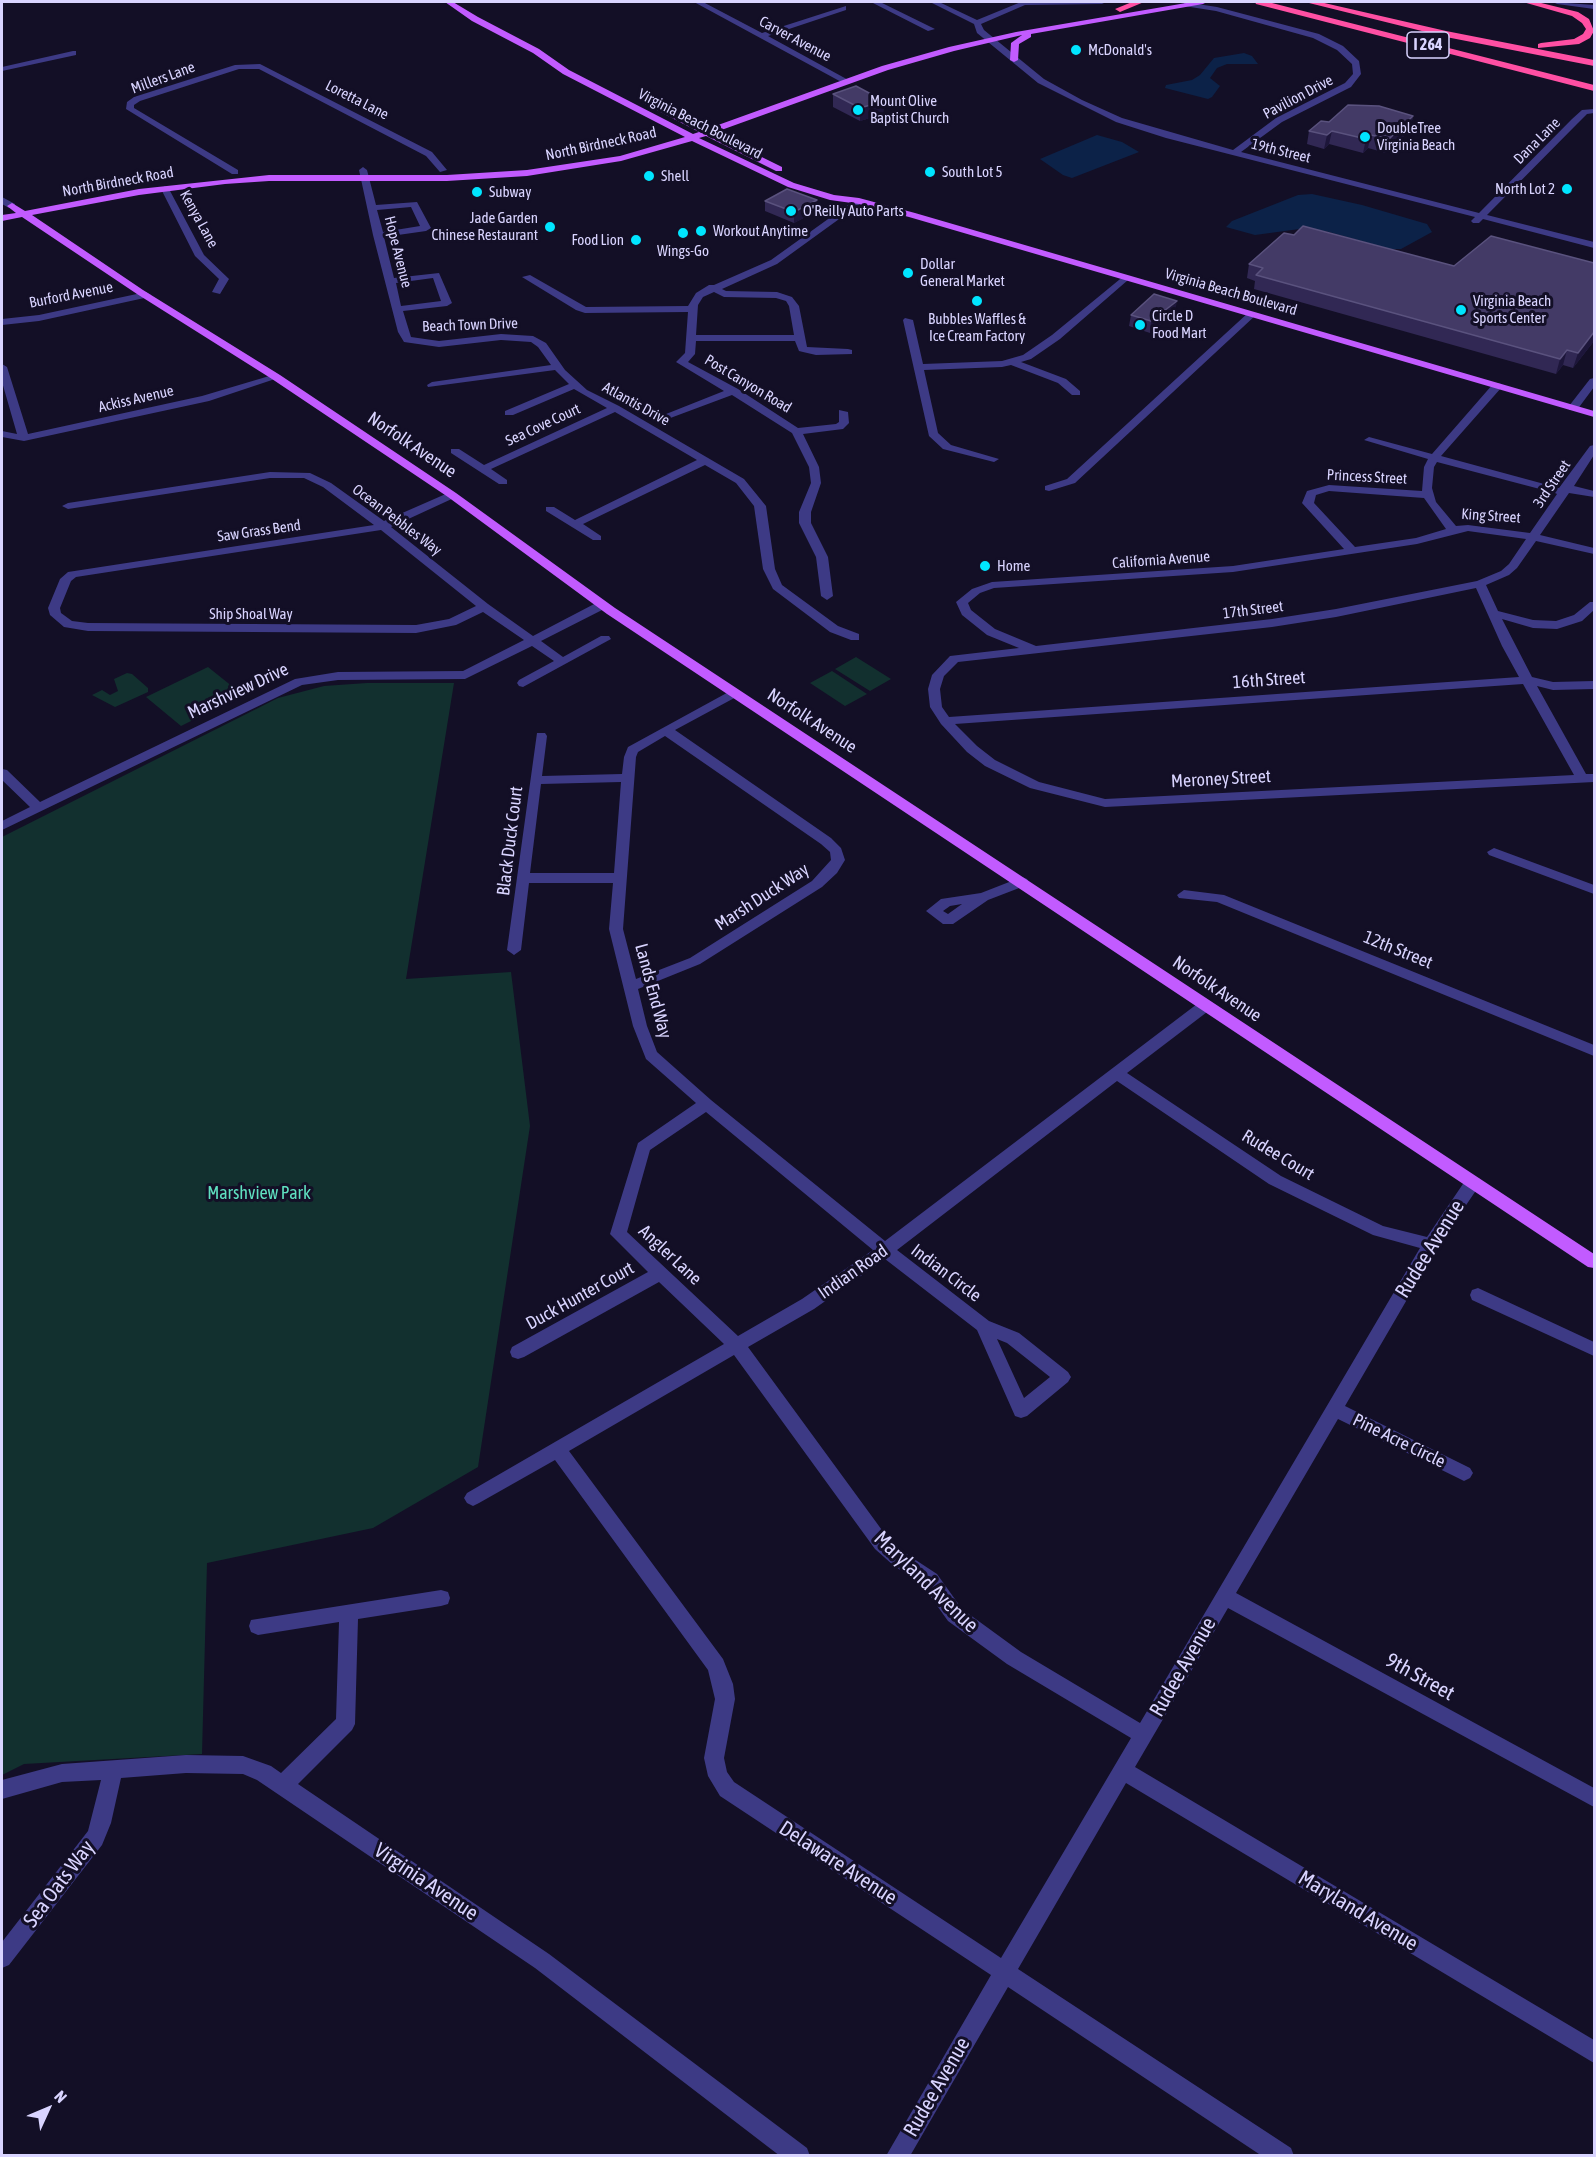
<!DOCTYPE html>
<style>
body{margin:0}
#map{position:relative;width:1596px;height:2157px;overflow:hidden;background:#130f26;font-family:"Asap Condensed",sans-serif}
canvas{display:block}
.frame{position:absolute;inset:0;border:3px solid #d9d4ff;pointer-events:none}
.north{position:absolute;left:18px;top:2079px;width:60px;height:60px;-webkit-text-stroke:4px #130f26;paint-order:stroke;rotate:46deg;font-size:16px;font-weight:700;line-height:24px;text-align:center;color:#d9d4ff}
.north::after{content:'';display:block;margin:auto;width:21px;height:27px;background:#d9d4ff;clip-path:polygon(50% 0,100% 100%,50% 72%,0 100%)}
</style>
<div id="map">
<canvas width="1596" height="2157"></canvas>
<div class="frame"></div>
<div class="north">N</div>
</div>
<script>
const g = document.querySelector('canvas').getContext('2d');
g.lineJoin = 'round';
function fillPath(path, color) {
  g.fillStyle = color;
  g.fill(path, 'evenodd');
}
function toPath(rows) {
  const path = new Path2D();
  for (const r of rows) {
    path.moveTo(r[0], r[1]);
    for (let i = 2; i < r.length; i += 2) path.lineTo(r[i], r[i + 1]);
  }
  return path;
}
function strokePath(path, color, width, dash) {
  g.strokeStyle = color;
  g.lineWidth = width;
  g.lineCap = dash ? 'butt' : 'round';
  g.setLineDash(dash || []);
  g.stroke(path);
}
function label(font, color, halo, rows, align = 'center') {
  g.font = font + ' "Asap Condensed",sans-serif';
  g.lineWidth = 6;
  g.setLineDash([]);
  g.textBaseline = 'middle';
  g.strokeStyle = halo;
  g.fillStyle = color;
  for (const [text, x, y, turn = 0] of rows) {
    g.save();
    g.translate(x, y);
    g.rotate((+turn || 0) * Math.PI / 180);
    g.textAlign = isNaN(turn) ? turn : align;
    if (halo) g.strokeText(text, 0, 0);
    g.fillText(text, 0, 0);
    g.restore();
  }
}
fillPath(toPath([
 [856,657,891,679,870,691,835,669],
 [208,667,243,695,181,726,146,697],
 [832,671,867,694,845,706,810,683],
 [127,673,132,674,148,688,148,692,115,707,92,695,102,690,110,695,118,691,114,679],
 [367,683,454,683,406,979,511,972,530,1126,478,1467,373,1528,207,1563,202,1754,24,1764,2,1775,2,837,278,698,324,686]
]), '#12302f');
fillPath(toPath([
 [1244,53,1252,56,1258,64,1227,64,1217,68,1210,78,1220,86,1212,97,1208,99,1165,88,1166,85,1192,80,1200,75,1214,58],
 [1097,135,1122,142,1139,152,1072,178,1063,175,1040,159],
 [1312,194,1362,205,1427,224,1432,232,1401,249,1390,249,1329,232,1307,228,1255,235,1226,227,1232,221,1298,195]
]), '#0c2248');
fillPath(toPath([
 [694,2,703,2,762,33,846,6,846,10,768,36,852,82,845,84,694,2],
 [871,2,880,2,935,29,928,31,871,2],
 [930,2,939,2,977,20,1021,2,1106,2,1102,4,1025,5,981,24,984,30,1044,79,1082,100,1122,118,1233,150,1276,118,1345,83,1353,74,1352,64,1337,50,1313,38,1216,11,1184,6,1184,2,1217,7,1319,34,1343,46,1359,61,1361,74,1351,87,1282,122,1241,152,1479,213,1572,119,1582,110,1594,109,1594,113,1587,114,1578,123,1487,215,1594,242,1594,248,1483,219,1479,223,1473,223,1471,221,1475,217,1166,138,1116,122,1038,83,977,33,974,24,930,2],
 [1553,2,1594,5,1594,9,1557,4,1553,2],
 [73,51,76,51,76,55,2,71,2,67,73,51],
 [260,64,432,152,447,170,440,172,426,156,259,69,239,69,140,101,134,105,134,108,238,170,238,174,232,174,126,109,127,102,134,97,235,65,260,64],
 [363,167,367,170,376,205,417,202,431,228,426,231,384,237,394,278,439,273,452,303,447,306,403,311,411,337,439,341,501,334,533,336,546,343,565,370,587,390,619,406,744,479,766,506,775,569,782,585,838,626,859,634,859,640,851,640,830,632,773,589,763,569,754,506,736,483,705,465,583,524,601,536,601,540,593,540,546,511,546,507,554,507,575,520,697,460,615,412,491,469,507,480,507,484,499,484,451,453,451,449,459,449,484,465,607,408,574,389,513,415,505,415,505,411,569,384,555,370,428,387,427,385,432,382,551,365,538,347,531,342,501,340,439,347,404,342,398,332,373,235,359,170,363,167],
 [411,207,420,226,383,232,377,210,411,207],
 [433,278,441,301,401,306,396,283,433,278],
 [165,186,169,189,204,255,229,279,220,294,212,292,219,279,195,256,161,189,165,186],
 [2,197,15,204,15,208,9,208,2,204,2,197],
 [856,199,864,201,777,264,722,289,726,291,777,292,792,297,799,306,807,347,848,349,852,350,852,354,816,355,803,352,799,351,795,341,696,341,695,354,688,362,738,389,798,428,836,424,839,422,839,410,848,412,849,423,843,429,803,434,819,467,821,483,811,512,811,523,828,557,833,596,827,600,821,596,816,557,799,523,799,512,811,483,809,467,792,433,732,395,665,420,656,418,724,391,676,362,685,353,688,312,585,313,576,310,522,277,530,275,586,307,688,306,696,293,709,285,714,285,771,260,856,199],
 [714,292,724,297,776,298,786,301,789,306,794,335,696,335,698,305,703,297,714,292],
 [1125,275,1130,278,1128,280,1060,339,1031,359,1021,362,1066,379,1080,391,1080,395,1072,395,1058,383,1011,365,1002,367,924,370,938,433,951,445,999,459,994,462,943,449,929,436,903,320,905,318,913,320,923,364,1002,361,1023,355,1052,335,1125,275],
 [146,292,151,295,149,297,39,321,2,325,2,319,39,315,146,292],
 [1249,312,1257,314,1075,483,1049,491,1045,490,1045,486,1067,479,1249,312],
 [2,364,7,367,28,434,202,396,276,374,281,377,209,401,24,441,2,437,2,431,17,434,2,382,2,364],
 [1594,378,1594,387,1577,410,1569,410,1569,406,1590,379,1594,378],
 [1497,383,1501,384,1501,388,1441,456,1559,488,1590,446,1594,445,1594,455,1574,486,1594,491,1594,497,1569,493,1540,535,1594,548,1594,554,1536,541,1517,568,1509,575,1486,585,1498,611,1533,620,1556,621,1574,615,1590,602,1594,602,1594,610,1582,621,1557,629,1533,628,1502,619,1532,677,1553,682,1594,681,1594,689,1553,690,1537,686,1586,774,1594,774,1594,782,1105,807,1030,788,985,766,967,752,941,724,930,707,928,689,932,675,950,656,1019,648,987,635,962,615,956,602,972,589,992,582,1233,566,1344,549,1302,503,1307,491,1329,485,1422,491,1424,467,1428,459,1364,440,1369,437,1432,454,1493,384,1497,383],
 [1437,462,1555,493,1557,494,1530,533,1468,525,1456,526,1436,502,1432,488,1434,467,1437,462],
 [1329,491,1424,498,1446,529,1416,538,1355,547,1314,503,1316,495,1329,491],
 [1468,531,1526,539,1509,564,1501,571,1477,581,1336,609,1272,619,1036,646,995,629,971,610,968,603,980,593,994,588,1233,572,1417,544,1468,531],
 [1476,588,1502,646,1519,677,949,717,942,707,940,689,944,676,958,662,1272,627,1336,617,1476,588],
 [1523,684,1574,775,1105,799,1039,782,995,760,977,746,955,724,1523,684],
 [270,472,310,473,331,483,384,521,448,493,456,493,456,497,391,527,488,604,533,636,598,602,606,602,606,608,541,641,563,657,601,636,609,636,611,639,523,687,519,686,517,683,519,680,554,661,532,646,465,679,338,680,302,685,2,830,2,821,30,807,2,780,2,769,7,770,40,802,295,679,338,672,463,671,524,640,483,612,456,625,416,633,88,631,64,627,50,615,48,608,60,579,68,572,374,525,323,487,304,478,270,478,68,509,62,506,68,503,270,472],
 [381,530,476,606,449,619,416,625,88,623,72,621,61,613,60,608,71,581,76,577,381,530],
 [734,689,738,690,740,693,738,696,675,730,831,838,841,848,845,860,837,873,822,887,700,964,638,989,647,1026,657,1052,711,1100,885,1241,1201,1001,1206,1000,1213,1005,1211,1009,1127,1073,1281,1176,1383,1226,1427,1237,1467,1178,1479,1178,1481,1182,1479,1186,1437,1248,1345,1406,1470,1468,1473,1473,1470,1478,1464,1481,1458,1478,1338,1419,1236,1593,1594,1788,1594,1807,1228,1608,1135,1767,1594,2040,1594,2063,1126,1783,1018,1969,1291,2148,1294,2156,1262,2156,1008,1987,910,2156,886,2156,991,1975,720,1796,708,1776,704,1758,715,1699,708,1670,555,1460,479,1503,473,1506,467,1503,464,1498,467,1493,724,1344,659,1282,524,1357,518,1359,512,1357,510,1352,512,1347,648,1272,610,1234,638,1143,696,1103,646,1059,633,1026,609,929,613,883,529,883,521,950,514,955,507,950,537,733,545,733,547,736,542,776,622,774,624,757,628,747,734,689],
 [665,736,821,844,830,852,831,860,812,881,690,958,636,979,623,929,636,757,638,752,665,736],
 [621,782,614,873,530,873,541,784,621,782],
 [1117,1081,1269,1184,1373,1235,1420,1248,1140,1723,1021,1652,962,1609,937,1574,905,1553,887,1537,748,1347,814,1309,885,1259,977,1330,1015,1416,1021,1418,1027,1416,1068,1382,1071,1377,1068,1372,1019,1333,989,1321,897,1250,1117,1081],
 [706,1112,873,1250,802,1299,738,1336,627,1232,650,1150,706,1112],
 [997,1339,1007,1343,1050,1377,1024,1398,997,1339],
 [734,1355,875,1549,893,1565,923,1586,948,1621,1007,1664,1131,1738,1001,1958,734,1782,727,1772,724,1758,735,1699,733,1684,723,1659,569,1451,734,1355],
 [1494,848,1594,885,1594,894,1489,855,1487,852,1494,848],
 [1022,877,1027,879,1029,882,1027,885,988,900,953,924,943,924,926,911,941,899,981,893,1022,877],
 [962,904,948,914,943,911,950,906,962,904],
 [1184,890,1224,895,1594,1045,1594,1056,1217,902,1179,898,1177,895,1184,890],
 [1478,1288,1594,1342,1594,1356,1472,1300,1470,1295,1472,1290,1478,1288],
 [441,1590,448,1592,450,1598,448,1604,441,1606,358,1619,355,1724,352,1730,298,1784,549,1954,807,2148,810,2156,780,2156,535,1968,257,1780,243,1774,186,1773,121,1778,111,1823,102,1845,9,1965,2,1968,2,1942,88,1831,101,1780,62,1782,2,1799,2,1780,62,1764,186,1755,243,1756,271,1766,281,1773,336,1719,339,1622,258,1635,251,1632,249,1626,251,1620,441,1590]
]), '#3d3a85');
fillPath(toPath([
 [445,2,453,2,478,17,539,49,569,70,693,134,699,132,643,103,650,101,707,129,882,66,949,47,1016,32,1192,2,1207,2,1203,4,1031,34,1031,37,1019,44,1018,60,1014,62,1010,60,1011,43,1022,35,954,51,888,70,713,133,782,167,782,171,776,171,706,136,699,138,794,183,834,195,859,198,915,213,1594,411,1594,417,909,217,859,204,830,200,788,187,692,141,621,161,527,176,447,181,269,181,225,184,139,195,32,215,143,290,280,375,456,493,615,608,1594,1254,1594,1268,1588,1267,607,614,448,497,272,379,137,294,22,217,2,221,2,215,16,213,7,206,12,203,25,211,139,189,269,175,447,175,527,170,620,156,685,137,563,74,533,53,472,21,445,2]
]), '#c25bff');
fillPath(toPath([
 [1132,2,1144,2,1120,12,1115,9,1132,2],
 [1255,2,1268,2,1594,85,1594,91,1256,4,1255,2],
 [1305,2,1320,2,1446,31,1594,60,1594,66,1446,37,1305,2],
 [1523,2,1537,2,1578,12,1589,19,1594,31,1590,38,1579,44,1538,48,1538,44,1541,43,1574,39,1583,34,1586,29,1582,23,1572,16,1523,2]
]), '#ff4fa3');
fillPath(toPath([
 [833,94,884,101,883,114,860,121,833,107],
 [1413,116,1410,130,1386,153,1368,148,1363,153,1329,144,1324,149,1307,144,1309,131,1329,122],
 [817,200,817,211,794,223,765,211,765,201],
 [1249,264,1594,341,1573,368,1563,365,1556,374,1254,289,1255,281,1247,278],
 [1175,312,1150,333,1129,326,1131,315]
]), '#312854');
fillPath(toPath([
 [884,101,883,114,860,121,860,108],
 [1413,116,1410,130,1386,153,1389,139],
 [1332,131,1329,144,1324,149,1327,135],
 [1371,135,1368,148,1363,153,1366,139],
 [817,200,817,211,794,223,794,212],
 [1177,301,1175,312,1150,333,1151,321],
 [1594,332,1594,341,1573,368,1578,353],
 [1567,350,1563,365,1556,374,1560,359]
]), '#1d163a');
const building = toPath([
 [856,86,884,101,860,108,833,94,856,86],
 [1348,105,1379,106,1413,116,1389,139,1371,135,1366,139,1332,131,1327,135,1309,131,1321,121,1329,122,1348,105],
 [787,189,817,200,794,212,765,201,787,189],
 [1303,226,1454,266,1491,236,1594,263,1594,332,1578,353,1567,350,1560,359,1256,275,1263,268,1249,264,1284,233,1294,235,1303,226],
 [1154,294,1177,301,1151,321,1131,315,1154,294]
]);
fillPath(building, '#433a66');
strokePath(building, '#5a527e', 1.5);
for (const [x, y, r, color] of [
 [1076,50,6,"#00e5ff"],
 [858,110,6,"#00e5ff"],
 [1365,137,6,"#00e5ff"],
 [930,172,6,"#00e5ff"],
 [649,176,6,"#00e5ff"],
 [1567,189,6,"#00e5ff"],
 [477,192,6,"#00e5ff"],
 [791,211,6,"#00e5ff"],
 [550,227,6,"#00e5ff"],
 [701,231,6,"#00e5ff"],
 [683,233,6,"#00e5ff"],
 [636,240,6,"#00e5ff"],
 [908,273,6,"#00e5ff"],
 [977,301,6,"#00e5ff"],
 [1461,310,6,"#00e5ff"],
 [1140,325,6,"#00e5ff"],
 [985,566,6,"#00e5ff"]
]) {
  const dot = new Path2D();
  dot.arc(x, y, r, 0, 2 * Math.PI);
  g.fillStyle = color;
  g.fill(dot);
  strokePath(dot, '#130f26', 2);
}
label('15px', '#d9d4ff', '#130f26', [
 ["Carver Avenue",795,39,28],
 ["Millers Lane",163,78,-20],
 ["Pavilion Drive",1298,97,-28],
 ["Loretta Lane",357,100,27],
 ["Virginia Beach Boulevard",700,124,27],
 ["Dana Lane",1537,141,-45],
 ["North Birdneck Road",601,144,-12],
 ["19th Street",1281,151,14],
 ["North Birdneck Road",118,182,-10],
 ["Kenya Lane",199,219,61],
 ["Hope Avenue",398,252,76],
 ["Virginia Beach Boulevard",1231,292,16],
 ["Burford Avenue",71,295,-11],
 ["Beach Town Drive",470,325,-2],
 ["Post Canyon Road",748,384,31],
 ["Ackiss Avenue",136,399,-13],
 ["Atlantis Drive",636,404,29],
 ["Sea Cove Court",543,425,-25],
 ["Princess Street",1367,477,3],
 ["3rd Street",1552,484,-56],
 ["King Street",1491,516,4],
 ["Ocean Pebbles Way",397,520,37],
 ["Saw Grass Bend",259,531,-8],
 ["California Avenue",1161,560,-4],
 ["17th Street",1253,610,-7],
 ["Ship Shoal Way",251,614]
]);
label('15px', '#d9d4ff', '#130f26', [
 ["McDonald's",1088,50],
 ["Mount Olive",870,101],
 ["Baptist Church",870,118],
 ["DoubleTree",1377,128],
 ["Virginia Beach",1377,145],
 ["South Lot 5",942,172],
 ["Shell",661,176],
 ["North Lot 2",1555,189,"right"],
 ["Subway",489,192],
 ["O'Reilly Auto Parts",803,211],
 ["Jade Garden",538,218,"right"],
 ["Chinese Restaurant",538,235,"right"],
 ["Workout Anytime",713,231],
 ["Food Lion",624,240,"right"],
 ["Wings-Go",683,251,"center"],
 ["Dollar",920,264],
 ["General Market",920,281],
 ["Virginia Beach",1473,301],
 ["Sports Center",1473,318],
 ["Circle D",1152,316],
 ["Food Mart",1152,333],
 ["Bubbles Waffles &",977,319,"center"],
 ["Ice Cream Factory",977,336,"center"],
 ["Home",997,566]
], 'left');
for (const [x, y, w] of [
 [1428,45,42]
]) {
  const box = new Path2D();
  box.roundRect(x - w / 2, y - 13, w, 26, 4.5);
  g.fillStyle = '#130f26';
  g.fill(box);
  strokePath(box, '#d9d4ff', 1.5);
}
label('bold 16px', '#d9d4ff', null, [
 ["I 264",1428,45]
]);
label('18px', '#d9d4ff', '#130f26', [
 ["Norfolk Avenue",412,445,34],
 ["16th Street",1269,680,-4],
 ["Marshview Drive",238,691,-25],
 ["Norfolk Avenue",812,721,33],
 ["Meroney Street",1221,779,-3],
 ["Black Duck Court",510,841,-83],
 ["Marsh Duck Way",762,897,-33],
 ["12th Street",1398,950,22],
 ["Norfolk Avenue",1217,989,34],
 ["Lands End Way",653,991,75],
 ["Rudee Court",1278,1155,31],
 ["Angler Lane",670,1255,43],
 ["Indian Road",853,1272,-35],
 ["Indian Circle",946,1273,37],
 ["Duck Hunter Court",580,1296,-29],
 ["Pine Acre Circle",1399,1441,26]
]);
label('18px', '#5fe0c0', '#130f26', [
 ["Marshview Park",259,1193]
]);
label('21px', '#d9d4ff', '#130f26', [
 ["Rudee Avenue",1430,1249,-58],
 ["Maryland Avenue",926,1582,44],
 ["Rudee Avenue",1183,1667,-60],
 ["9th Street",1420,1677,29],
 ["Delaware Avenue",838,1863,33],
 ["Virginia Avenue",426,1882,34],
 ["Sea Oats Way",59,1884,-53],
 ["Maryland Avenue",1358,1911,31],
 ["Rudee Avenue",937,2087,-60]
]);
</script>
